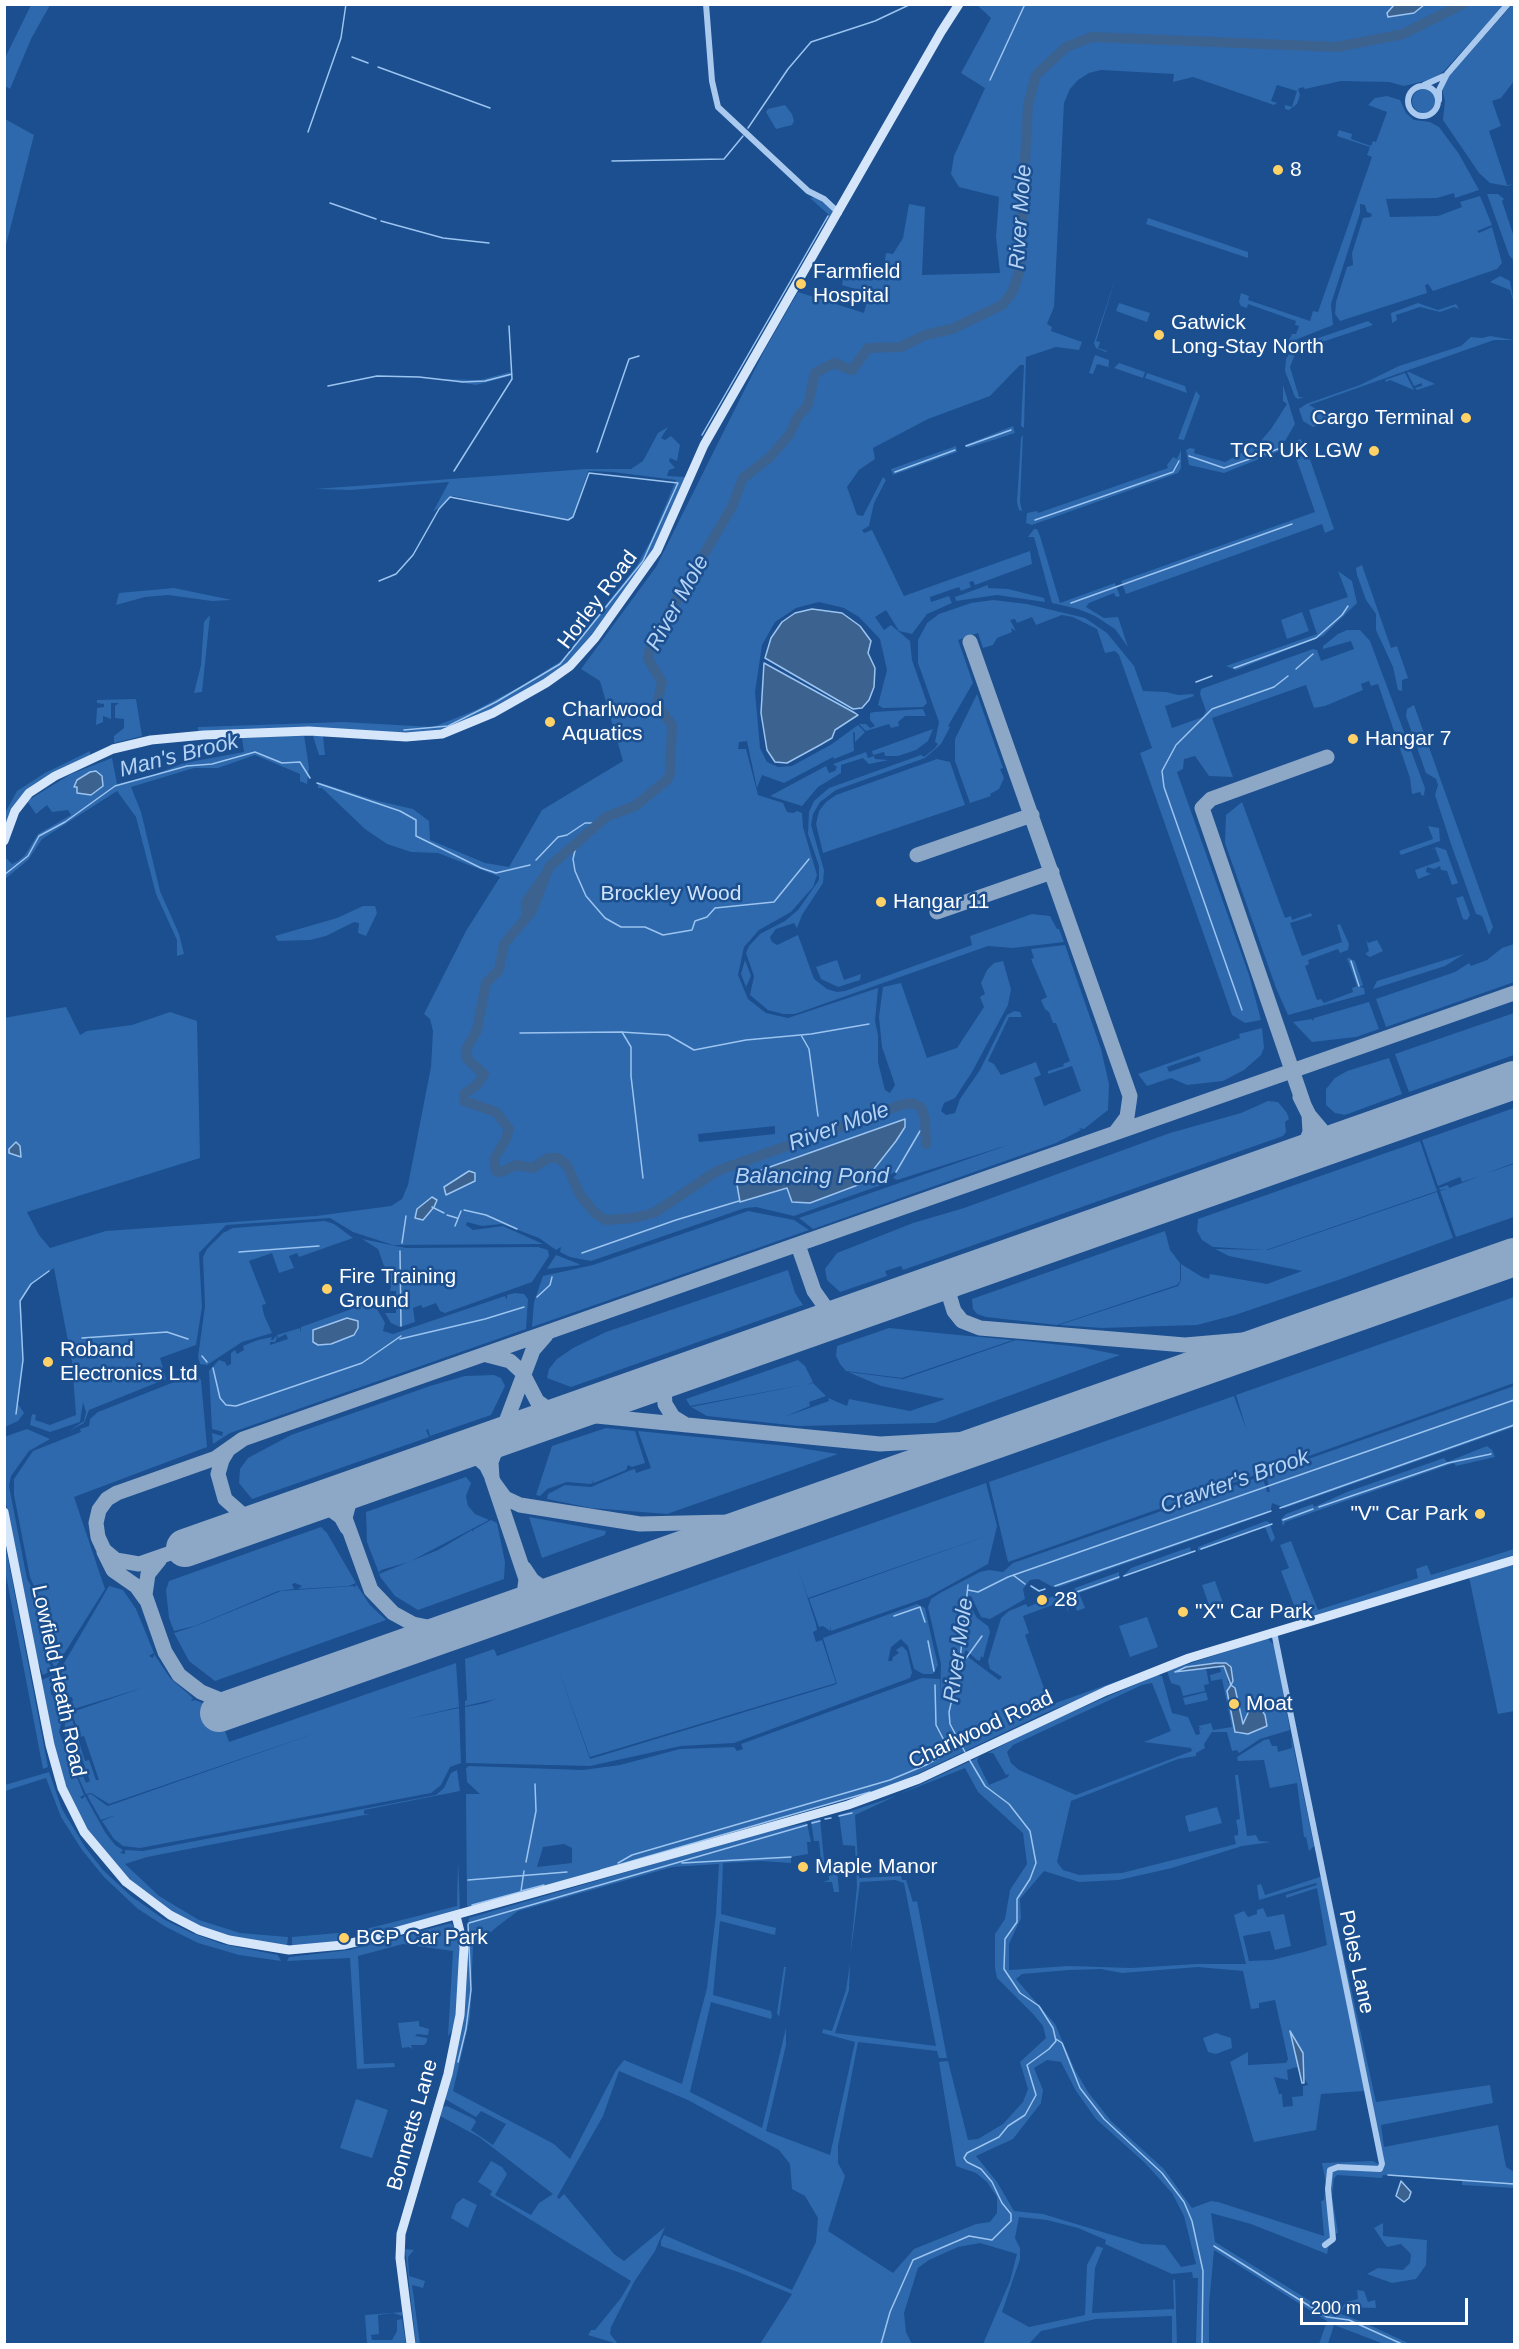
<!DOCTYPE html>
<style>
body{margin:0}
#map{position:relative;width:1519px;height:2349px;overflow:hidden;background:#1b4f8f;font-family:Helvetica,sans-serif}
canvas{display:block}
.frame{position:absolute;inset:0;border:6px solid #fff;pointer-events:none}
.scale{position:absolute;left:1300px;top:2298px;width:168px;height:27px;box-sizing:border-box;border:3px solid #fff;border-top:0;padding-left:8px;font-size:18px;line-height:21px;white-space:nowrap;color:#fff;-webkit-text-stroke:4px #1b4f8f;paint-order:stroke}
</style>
<div id="map">
<canvas width="1519" height="2349"></canvas>
<div class="frame"></div>
<div class="scale">200 m</div>
</div>
<script>
const g = document.querySelector('canvas').getContext('2d');
g.lineJoin = 'round';
function fillPath(path, color) {
  g.fillStyle = color;
  g.fill(path, 'evenodd');
}
function toPath(rows) {
  const path = new Path2D();
  for (const r of rows) {
    if (r.length === 3) {
      path.moveTo(r[0] + r[2], r[1]);
      path.arc(r[0], r[1], r[2], 0, 2 * Math.PI);
      continue;
    }
    path.moveTo(r[0], r[1]);
    for (let i = 2; i < r.length; i += 2) path.lineTo(r[i], r[i + 1]);
  }
  return path;
}
function strokePath(path, color, width, dash) {
  g.strokeStyle = color;
  g.lineWidth = width;
  g.lineCap = dash ? 'butt' : 'round';
  g.setLineDash(dash || []);
  g.stroke(path);
}
function label(font, color, halo, rows, align = 'center') {
  g.font = font + ' Helvetica,sans-serif';
  g.lineWidth = 5;
  g.setLineDash([]);
  g.textBaseline = 'middle';
  g.strokeStyle = halo;
  g.fillStyle = color;
  for (const [text, x, y, turn = 0] of rows) {
    g.save();
    g.translate(x, y);
    g.rotate((+turn || 0) * Math.PI / 180);
    g.textAlign = isNaN(turn) ? turn : align;
    if (halo) g.strokeText(text, 0, 0);
    g.fillText(text, 0, 0);
    g.restore();
  }
}
fillPath(toPath([
 [31,5,50,5,31,39,10,89,5,86,5,58],
 [977,5,1504,5,1444,71,1433,79,1404,86,1389,82,1341,81,1305,89,1303,87,1298,89,1300,95,1297,104,1289,110,1285,109,1285,105,1292,107,1297,91,1277,85,1271,101,1277,103,1274,105,1193,77,1173,82,1174,74,1101,70,1089,73,1078,80,1070,89,1064,103,1054,307,1047,324,1052,327,1051,331,1082,342,1079,350,1056,347,1026,357,1024,428,1021,426,1024,365,1020,365,990,396,928,419,873,448,875,459,859,470,847,487,857,515,863,516,883,477,886,480,874,503,869,526,862,530,864,533,872,530,904,596,1030,551,1032,564,975,585,973,581,969,582,971,587,961,591,959,587,930,597,931,602,949,596,952,603,927,614,912,634,899,631,886,610,875,617,884,630,891,625,910,641,912,660,927,703,923,707,883,708,878,705,887,670,880,639,859,617,844,608,819,602,796,608,775,622,762,645,755,692,760,748,767,762,778,767,792,766,832,744,858,725,865,732,855,742,855,733,853,732,854,751,834,759,833,757,784,783,762,775,757,788,747,741,739,742,738,749,746,749,758,795,783,803,787,812,793,813,797,811,802,813,803,827,817,875,813,887,791,912,759,930,744,947,738,975,748,999,766,1013,788,1018,878,988,875,1021,878,1035,878,1062,885,1090,890,1093,895,1085,882,1047,879,1017,883,987,901,983,927,1058,957,1048,984,1007,980,997,985,994,981,983,987,970,994,963,1003,961,1011,989,1008,1005,972,1072,955,1098,944,1103,941,1111,946,1115,955,1113,960,1099,980,1070,1007,1015,1014,1011,1020,1012,1022,1017,1009,1017,988,1061,994,1064,1001,1075,1036,1062,1041,1075,1034,1078,1044,1106,1081,1091,1072,1066,1048,1074,1048,1071,1064,1066,1063,1064,1070,1061,1056,1023,1053,1023,1049,1012,1045,1009,1041,1000,1047,997,1031,959,1034,958,1031,949,1065,945,1101,1049,1109,1084,1108,1110,1084,1129,1079,1128,1081,1130,1056,1143,813,1229,799,1218,1011,1144,897,1180,893,1178,897,1174,894,1172,889,1176,878,1170,874,1175,887,1183,794,1216,756,1207,745,1208,591,1261,570,1257,560,1252,561,1247,556,1250,539,1238,502,1224,482,1226,467,1222,466,1225,473,1230,503,1226,543,1244,393,1245,353,1232,330,1218,226,1225,199,1253,202,1307,196,1345,160,1358,166,1379,89,1410,84,1423,69,1431,84,1421,86,1412,83,1402,80,1422,50,1432,30,1425,32,1414,36,1415,35,1420,50,1425,76,1415,72,1362,54,1268,31,1284,21,1299,23,1360,18,1404,24,1413,18,1421,5,1427,4,1018,66,1007,80,1035,87,1031,132,1025,170,1012,197,1021,200,1158,27,1212,39,1235,50,1248,106,1231,316,1216,391,1206,402,1199,408,1185,431,1067,433,1031,430,1019,424,1014,466,931,500,877,438,853,411,852,387,844,365,829,322,788,318,788,318,782,378,801,413,809,429,821,430,840,485,863,509,867,542,810,623,761,600,681,581,669,656,567,764,351,798,292,864,313,869,293,842,285,845,269,883,275,886,253,893,254,903,238,909,204,925,207,922,275,1000,273,996,237,999,197,959,187,951,174,954,156,985,88,961,73,991,18],
 [775,1126,775,1134,699,1142,698,1134],
 [1512,5,1514,5,1514,81,1501,98,1492,101,1501,126,1489,131,1507,185,1514,184,1507,186,1490,183,1479,173,1443,120,1445,101,1442,89,1447,78],
 [1424,101,12],
 [1387,96,1400,100,1406,113,1414,120,1430,122,1439,127,1459,154,1479,190,1455,198,1454,193,1437,198,1386,199,1390,217,1438,216,1462,207,1460,202,1480,196,1492,225,1477,231,1479,233,1492,227,1502,263,1497,269,1433,291,1428,284,1425,285,1427,293,1340,321,1335,314,1336,302,1347,267,1353,265,1352,253,1363,218,1371,217,1372,214,1367,212,1365,205,1360,204,1360,213,1331,304,1333,325,1295,340,1285,348,1292,334,1296,334,1299,326,1295,325,1296,321,1248,304,1247,308,1241,306,1239,302,1241,293,1249,296,1248,300,1310,321,1313,311,1318,312,1372,157,1367,155,1370,147,1337,136,1339,130,1352,134,1351,139,1371,146,1373,141,1376,142,1387,112,1368,105,1375,98],
 [785,105,792,114,794,121,792,125,776,129,766,112,768,109],
 [5,119,34,135,5,249,4,119],
 [1487,194,1498,194,1504,199,1502,201,1514,237,1514,261,1509,255],
 [816,197,833,211,824,227,829,215,810,198],
 [1148,218,1248,252,1248,258,1146,224],
 [1117,274,1096,341,1100,342,1098,348,1107,351,1111,348,1106,352,1096,348,1094,343],
 [1500,276,1510,281,1514,303,1510,290,1490,282],
 [1119,303,1150,313,1147,322,1116,311],
 [1418,303,1438,310,1456,304,1459,309,1454,307,1440,312,1420,307,1396,315,1397,320,1392,323,1391,313],
 [1368,321,1373,325,1307,347,1295,354,1290,367,1299,397,1304,397,1298,399,1295,397,1285,371,1286,359,1291,351,1301,344],
 [1490,336,1514,340,1494,340,1309,405,1335,419,1313,427,1303,421,1299,409,1306,404,1360,385,1399,366,1461,346,1471,337,1482,338],
 [1095,355,1109,360,1108,371,1108,367,1097,364,1093,374,1089,373],
 [1119,363,1145,372,1143,378,1114,368],
 [510,372,510,376,476,385,441,379,480,380],
 [1407,372,1409,372,1435,384,1417,390,1415,388,1422,386,1422,383,1414,386],
 [1147,373,1185,386,1187,393,1145,378],
 [1405,373,1414,390,1390,380,1386,382,1385,380],
 [1283,385,1295,424,1279,451,1224,473,1189,465,1186,450,1190,448,1195,449,1194,453,1225,462,1258,444,1271,429,1287,404,1283,401],
 [1196,391,1200,396,1184,440,1178,439],
 [1013,426,1015,433,968,448,965,445],
 [668,427,661,438,665,440,671,436,680,445,677,461,670,458,669,461,675,468,669,470,667,476,686,477,654,550,598,632,564,668,508,704,434,733,198,731,198,727,343,722,433,727,476,710,523,685,561,661,636,567,651,540,676,480,613,472,588,471,573,517,568,520,453,496,433,512,449,482,351,490,315,489,586,469,631,469,643,461,658,433],
 [1023,435,1020,502,1022,511,1019,510,1017,502,1021,438],
 [1300,439,1305,445,1334,529,1325,533,1322,524,1126,594,1121,581,1315,512,1293,449,1293,442],
 [956,446,957,452,893,475,891,469],
 [1181,450,1181,468,1178,473,1032,525,1026,523,1027,513,1037,511,1038,513,1168,468,1167,465,1173,457,1177,459],
 [1034,529,1037,529,1040,536,1060,603,1115,583,1120,596,1116,597,1114,593,1089,603,1086,607,1104,618,1118,617,1128,647,1115,629,1095,616,1078,609,1052,603,1034,537,1028,537],
 [1362,565,1391,648,1397,646,1408,678,1402,680,1402,691,1398,690,1393,667,1376,630,1376,614,1366,600,1357,575,1356,568],
 [1338,571,1352,581,1357,603,1323,636,1236,670,1226,666,1317,634,1309,610,1348,597],
 [988,585,988,588,1008,589,1044,598,1045,602,997,595,956,601,955,597],
 [174,588,232,600,212,601,168,595,145,597,116,605,119,593],
 [993,600,1027,604,1085,618,1107,633,1134,666,1143,691,1166,692,1178,695,1193,694,1194,696,1165,706,1172,728,1203,717,1206,711,1200,694,1201,689,1313,649,1317,650,1321,661,1354,649,1351,641,1323,649,1323,646,1338,634,1347,630,1360,630,1370,641,1425,788,1424,795,1422,796,1420,792,1412,794,1410,778,1378,684,1371,686,1369,681,1361,684,1363,690,1325,706,1314,708,1306,685,1212,718,1233,777,1209,776,1195,756,1184,759,1183,769,1177,772,1249,975,1261,1020,1245,1023,1232,1015,1140,753,1152,748,1119,655,1115,651,1105,653,1097,629,1073,617,1062,615,1036,625,1032,617,1017,623,1015,619,1010,620,1016,631,1011,628,1012,632,997,638,993,645,983,648,978,633,958,640,973,683,948,726,950,727,941,744,925,758,836,790,820,802,813,814,811,825,824,870,823,883,802,915,797,928,794,923,776,929,770,937,772,942,777,945,798,935,814,979,827,989,837,992,845,991,972,945,970,936,1032,914,1050,916,1057,929,1059,929,1064,942,1013,948,988,946,795,1014,783,1014,768,1010,750,995,754,976,746,953,749,946,760,934,785,921,798,910,819,880,819,866,808,834,809,812,814,801,829,788,921,755,924,757,934,749,938,744,935,742,939,722,918,663,918,640,927,623,939,614,971,603],
 [1302,612,1309,631,1287,639,1281,620],
 [210,615,202,692,194,693,201,665,204,622],
 [977,694,1003,768,1000,769,1004,778,999,789,990,794,991,796,970,803,955,761,955,739],
 [136,699,142,736,114,743,114,736,124,728,124,719,115,718,115,706,119,703,111,703,111,719,103,716,103,722,96,725,97,708,104,707,104,704,97,703,97,700],
 [1414,705,1493,927,1489,935,1482,916,1476,914,1451,844,1435,795,1438,785,1436,779,1426,773,1406,716,1407,709],
 [923,709,926,716,905,716,898,722,899,726,891,728,889,724,866,731,859,724,866,724,870,728,875,726,870,720,870,713,874,712],
 [933,729,928,741,916,750,898,756,885,756,884,752,873,755,872,751],
 [304,735,309,768,307,784,300,781,300,774,255,755,218,768,194,768,131,787,141,812,160,891,179,934,184,954,177,956,177,940,156,894,136,817,117,791,42,839,28,860,5,879,4,856,12,864,18,861,25,855,38,834,71,815,68,810,52,812,47,805,36,814,27,801,71,774,112,758,117,784,156,774,184,763,244,752,242,738],
 [313,736,323,736,325,755,319,755],
 [90,751,90,755,32,788,5,827,4,815,17,791,45,773],
 [866,752,868,758,874,756,875,759,889,760,869,764,863,758,841,765,841,773,818,787,802,806,770,796,826,766,829,773,835,771,837,767,833,764],
 [937,759,950,762,965,805,823,853,816,824,819,811,826,802,836,795],
 [1242,802,1285,918,1291,916,1292,920,1311,913,1312,916,1290,923,1302,956,1342,942,1337,925,1340,924,1349,944,1348,950,1340,953,1338,949,1308,960,1309,964,1305,966,1317,1000,1321,999,1324,1003,1353,992,1352,988,1357,986,1347,958,1349,958,1355,961,1363,985,1360,987,1364,988,1365,994,1288,1015,1276,988,1225,843,1226,815],
 [1428,826,1439,828,1440,841,1401,855,1399,851,1433,839],
 [1437,847,1446,850,1458,883,1452,885,1447,871,1441,870,1440,866,1434,869,1427,867,1426,872,1431,874,1418,879,1415,870,1440,861,1435,848,1425,851],
 [1463,896,1470,915,1467,920,1463,919,1456,898],
 [363,906,375,906,377,913,366,936,358,933,359,923,354,922,326,936,310,940,278,941,275,936,337,918],
 [1366,940,1368,943,1377,940,1383,951,1370,957,1365,954,1369,951],
 [1514,944,1514,982,1386,1027,1376,999,1455,972,1469,963,1471,966,1487,960,1502,948],
 [1464,954,1445,966,1373,989,1377,981],
 [745,960,751,976,746,987,741,974],
 [837,960,844,980,861,974,860,980,838,987,821,979,816,967],
 [1369,1002,1379,1029,1356,1037,1312,1042,1293,1022,1312,1019,1313,1021,1314,1018],
 [1514,1013,1514,1055,1409,1092,1395,1054],
 [1262,1028,1264,1048,1261,1055,1244,1070,1223,1081,1187,1085,1171,1078,1147,1086,1138,1074,1240,1038,1239,1034],
 [1199,1056,1201,1061,1169,1072,1167,1067],
 [1389,1058,1402,1094,1345,1115,1335,1113,1326,1105,1326,1089,1335,1078,1347,1071],
 [1268,1101,1278,1102,1287,1113,1289,1119,1285,1122,1286,1132,1283,1136,903,1270,901,1266,885,1271,887,1276,840,1292,827,1280,825,1269,837,1253,913,1223,964,1208,1170,1133,1241,1113],
 [1514,1108,1514,1163,1484,1174,1514,1164,1514,1217,1456,1237,1440,1191,1447,1189,1440,1190,1439,1188,1448,1185,1449,1188,1480,1176,1462,1182,1460,1177,1438,1186,1422,1140],
 [1420,1141,1437,1191,1266,1250,1213,1247,1202,1240,1197,1231,1198,1219],
 [1437,1192,1453,1238,1341,1279,1235,1315,1197,1325,1102,1328,1059,1325,1178,1286,1181,1280,1181,1264,1202,1277,1209,1279,1210,1274,1267,1284,1302,1271,1229,1256,1215,1249,1268,1250],
 [748,1211,794,1220,809,1230,532,1327,534,1302,543,1276,593,1265],
 [325,1221,334,1224,353,1238,299,1257,297,1253,289,1256,294,1268,279,1273,272,1253,249,1261,266,1304,262,1305,264,1315,272,1333,242,1342,207,1365,200,1364,198,1357,205,1306,203,1257,207,1249,223,1233,233,1228],
 [1165,1231,1170,1250,1180,1263,1180,1281,1177,1285,1057,1325,986,1317,977,1314,973,1309,972,1299],
 [362,1239,406,1248,538,1247,548,1250,549,1256,532,1282,445,1313,440,1311,436,1303,423,1308,421,1305,413,1308,415,1322,400,1327,391,1323,385,1313,396,1313,396,1291,390,1291,391,1286,378,1249],
 [556,1255,579,1264,580,1265,547,1269],
 [788,1270,795,1293,803,1305,571,1387,547,1378,549,1369,557,1359,573,1348,606,1332],
 [515,1293,524,1294,528,1299,526,1329,230,1433,213,1444,212,1433,222,1436,223,1432,212,1429,209,1371,219,1360,225,1362,227,1366,231,1364,231,1353,235,1350,237,1354,244,1350,243,1346,258,1340,272,1337,271,1340,273,1340,276,1336,277,1338,275,1342,270,1342,270,1345,288,1339,286,1334,278,1338,277,1335,300,1328,301,1333,301,1327,363,1305,377,1309,385,1323,383,1331,393,1334,505,1296,507,1300,507,1295],
 [1514,1297,1514,1383,1264,1472,1260,1464,1256,1468,1261,1473,1008,1562,989,1482,1234,1396,1247,1431,1236,1395],
 [889,1328,958,1335,1013,1340,902,1378,846,1371,840,1364,836,1356,837,1346],
 [1016,1340,1080,1347,1120,1355,935,1423,798,1426,707,1416,691,1407,807,1384,690,1406,686,1399,798,1360,805,1366,813,1382,807,1385,813,1383,826,1396,809,1402,810,1406,784,1417,829,1401,828,1398,847,1406,849,1399,910,1411,945,1399,881,1386,848,1372,903,1379],
 [192,1375,198,1376,201,1380,207,1447,74,1497,105,1589,55,1668,50,1659,37,1593,30,1577,14,1495,14,1479,33,1451,81,1432,80,1429,89,1426,90,1419,98,1412],
 [494,1375,501,1378,505,1386,491,1415,430,1436,428,1429,426,1430,429,1437,252,1499,239,1483,240,1469,248,1458,291,1435,430,1386,465,1376],
 [1514,1386,1514,1427,1285,1508,1272,1503,1271,1509,1266,1514,1059,1587,1053,1587,1038,1579,1030,1580,1023,1589,1025,1599,990,1619,981,1617,971,1596,964,1596,977,1618,988,1626,990,1632,983,1658,981,1656,980,1661,977,1660,966,1650,964,1654,999,1680,1002,1677,990,1669,988,1661,1001,1618,1009,1611,1026,1604,1028,1607,1058,1594,1064,1596,1069,1613,1063,1601,1023,1616,1029,1633,1025,1635,1050,1705,1143,1672,1043,1714,890,1787,709,1838,707,1841,469,1907,467,1906,466,1794,480,1794,467,1782,466,1768,469,1766,583,1770,620,1765,680,1749,734,1747,737,1751,743,1749,741,1744,922,1678,940,1679,940,1703,941,1664,928,1607,931,1599,940,1593,980,1572,989,1570,1003,1572,1013,1563,1259,1477,1263,1478,1267,1492,1270,1492,1266,1474],
 [564,1844,572,1848,572,1863,537,1867,543,1847],
 [606,1428,635,1431,645,1463,632,1467,628,1465,626,1470,594,1483,591,1479,593,1483,590,1484,567,1482,547,1489,540,1496,536,1495,552,1446],
 [27,1429,50,1439,29,1451,11,1476,9,1486,27,1579,35,1593,47,1660,53,1670,43,1675,34,1652,5,1499,4,1437],
 [638,1431,787,1446,838,1454,667,1514,591,1508,547,1499,548,1494,565,1485,591,1487,631,1470,635,1469,636,1473,651,1468],
 [1487,1446,1492,1450,1495,1457,1456,1466,1454,1463,1285,1522,1283,1526,1281,1519,1286,1514,1313,1504,1314,1507,1347,1492,1444,1458,1447,1462],
 [466,1477,471,1483,466,1496,468,1506,475,1514,489,1520,409,1562,381,1570,379,1573,367,1542,366,1512],
 [986,1483,997,1526,988,1564,928,1597,831,1631,831,1626,830,1631,823,1626,819,1627,809,1599,992,1534,808,1598,798,1569,816,1624,817,1630,813,1632,816,1642,822,1640,836,1683,590,1757,555,1660,590,1759,837,1684,823,1638,917,1604,925,1608,932,1640,938,1665,933,1674,923,1674,914,1669,908,1646,901,1639,891,1647,888,1661,892,1661,893,1657,899,1653,896,1650,902,1646,907,1651,912,1673,910,1678,734,1743,681,1746,590,1766,466,1763,465,1707,485,1703,496,1699,465,1706,465,1701,467,1700,465,1659,494,1649,497,1656],
 [529,1517,606,1531,605,1535,542,1558],
 [491,1520,497,1523,505,1562,504,1579,418,1610,395,1596,381,1578,379,1574,438,1550,472,1530,474,1533,473,1530],
 [1266,1521,1269,1522,1275,1538,1273,1541,1271,1542,1265,1527,1198,1551,1198,1547],
 [321,1527,327,1533,356,1583,349,1586,298,1589,302,1586,295,1583,292,1584,294,1589,278,1591,195,1626,174,1631,169,1618,166,1590,169,1581],
 [1291,1541,1318,1610,1418,1578,1416,1569,1427,1565,1431,1575,1514,1549,1514,1555,1300,1621,1281,1571,1289,1568,1280,1545],
 [5,1543,48,1767,43,1769,5,1570],
 [1190,1547,1191,1551,1197,1551,1122,1577,1131,1568],
 [1514,1565,1514,1711,1498,1714,1469,1577],
 [1119,1572,1119,1579,1079,1593,1085,1608,1077,1611,1075,1606,1078,1605,1072,1596,1075,1588],
 [1215,1581,1223,1603,1210,1608,1202,1585],
 [356,1584,370,1605,386,1620,215,1681,189,1661,174,1633,196,1626,281,1591,354,1586,355,1588],
 [109,1586,123,1590,136,1609,154,1653,149,1656,153,1658,154,1654,170,1678,193,1698,191,1701,195,1700,217,1709,229,1742,456,1663,459,1707,407,1719,459,1708,461,1763,450,1767,441,1785,431,1793,140,1848,123,1846,114,1839,102,1821,116,1815,101,1820,87,1795,91,1794,106,1805,108,1806,322,1731,109,1804,91,1793,86,1794,73,1765,78,1763,86,1783,90,1781,75,1739,71,1741,78,1761,73,1763,64,1732,69,1731,71,1724,68,1730,64,1731,66,1718,71,1716,85,1761,89,1760,96,1780,99,1780,84,1736,80,1737,73,1716,75,1711,142,1688,77,1708,75,1709,73,1714,69,1703,73,1701,72,1697,67,1698,60,1679,63,1665],
 [1147,1617,1158,1647,1130,1657,1119,1626],
 [1267,1638,1275,1646,1290,1730,1260,1739,1239,1753,1237,1750,1232,1751,1227,1732,1212,1732,1204,1744,1205,1748,1196,1753,1196,1756,1178,1759,1071,1801,1057,1862,1063,1870,1079,1875,1122,1873,1236,1844,1234,1836,1238,1835,1238,1830,1236,1820,1240,1819,1235,1775,1238,1775,1247,1836,1256,1835,1259,1841,1271,1842,1242,1846,1172,1868,1119,1880,1079,1882,1044,1871,1020,1899,1021,1918,1009,1944,1009,1970,1068,1966,1131,1968,1197,1964,1246,1964,1234,1915,1244,1911,1248,1917,1257,1914,1257,1910,1263,1908,1267,1917,1284,1914,1291,1946,1275,1950,1270,1931,1243,1936,1249,1961,1272,1960,1304,1952,1327,1945,1317,1888,1286,1898,1286,1895,1317,1885,1316,1883,1259,1900,1257,1885,1261,1884,1265,1895,1326,1875,1376,2102,1490,2085,1493,2103,1381,2125,1384,2147,1498,2125,1506,2167,1514,2172,1514,2188,1462,2185,1462,2180,1383,2175,1382,2178,1337,2175,1334,2178,1332,2196,1338,2233,1331,2235,1327,2254,1251,2224,1211,2213,1215,2242,1336,2317,1346,2302,1358,2299,1357,2290,1364,2291,1368,2302,1375,2300,1376,2308,1344,2307,1341,2314,1365,2323,1410,2344,1384,2344,1334,2325,1328,2344,1319,2344,1327,2321,1214,2250,1209,2305,1209,2344,1196,2344,1198,2278,1193,2278,1192,2272,1172,2274,1105,2244,1106,2240,1078,2228,1047,2220,1019,2217,1015,2238,1020,2248,1020,2259,1002,2312,1029,2327,1085,2315,1087,2265,1097,2246,1103,2248,1095,2268,1092,2313,1174,2309,1173,2280,1175,2279,1177,2344,1172,2344,1172,2316,1096,2319,1041,2331,1029,2344,983,2344,1010,2281,1017,2254,980,2243,958,2247,929,2260,918,2268,904,2313,906,2332,912,2344,760,2344,792,2294,738,2272,661,2246,661,2241,664,2235,792,2290,816,2242,818,2218,805,2196,792,2189,790,2164,779,2150,688,2100,619,2071,603,2116,557,2197,559,2199,564,2194,614,2254,624,2261,665,2227,655,2251,634,2282,611,2327,610,2334,618,2344,588,2335,591,2330,595,2330,621,2298,631,2281,490,2195,492,2191,478,2182,491,2161,502,2167,507,2174,495,2195,531,2215,539,2203,553,2194,479,2137,440,2116,442,2107,447,2106,474,2119,476,2122,471,2130,493,2145,506,2124,481,2111,476,2117,445,2099,469,1918,760,1833,807,1823,811,1842,807,1842,808,1854,791,1857,791,1863,761,1861,723,1863,721,1914,776,1928,775,1935,720,1921,713,1995,771,2011,772,2016,771,2019,711,2002,690,2092,762,2128,786,2028,786,2045,766,2131,830,2155,855,2042,822,2033,823,2029,832,2031,846,1990,850,1963,849,1990,835,2033,936,2046,904,1883,895,1880,860,1882,850,1958,857,1886,855,1846,843,1845,839,1815,896,1796,855,1815,859,1878,901,1876,902,1880,906,1880,913,1902,917,1901,947,2058,939,2058,937,2051,858,2042,838,2146,838,2163,845,2176,828,2231,893,2273,914,2249,976,2224,990,2222,997,2213,997,2197,987,2182,976,2173,956,2166,939,2062,948,2061,968,2140,978,2139,1003,2124,1023,2102,1028,2089,1020,2062,1046,2038,1043,2026,1034,2015,997,1978,995,1968,995,1934,1005,1919,1010,1890,1027,1864,1023,1833,978,1792,965,1768,900,1794,979,1757,977,1761,989,1785,1008,1777,1009,1774,1006,1775,993,1753,988,1753,1031,1730,1157,1675,1162,1676,1172,1713,1188,1717,1196,1735,1200,1734,1199,1728,1202,1729,1198,1726,1211,1723,1213,1730,1232,1727,1222,1679,1211,1681,1210,1675,1221,1672,1220,1667,1206,1668,1209,1684,1204,1685,1205,1691,1183,1696,1180,1686,1171,1683,1167,1671],
 [1209,1663,1226,1663,1233,1683,1228,1683,1226,1669,1223,1665,1176,1673,1175,1671],
 [1152,1683,1171,1731,1144,1742,1191,1748,1192,1751,1076,1795,1019,1770,1011,1763,1007,1752,1013,1745,1142,1685],
 [1235,1688,1243,1725,1252,1704,1259,1703,1267,1726,1248,1734,1238,1734,1234,1730,1227,1691],
 [719,1864,716,1914,707,1988,682,2084,624,2060,616,2070,570,2159,554,2144,453,2091,470,2018,473,1947,498,1926,518,1911,672,1867],
 [1198,1967,1243,1971,1251,2009,1259,2008,1259,2003,1275,2000,1288,2059,1286,2063,1248,2065,1248,2052,1230,2062,1254,2142,1316,2130,1321,2094,1364,2091,1380,2165,1373,2161,1322,2163,1326,2184,1324,2200,1321,2201,1324,2236,1218,2202,1211,2201,1192,2208,1164,2169,1111,2121,1088,2092,1075,2070,1055,2024,1016,1979,1022,1974,1069,1970,1101,1969,1122,1973],
 [1292,2036,1303,2053,1303,2076,1308,2085,1303,2086,1303,2096,1292,2097,1293,2106,1283,2107,1282,2094,1279,2094,1274,2077,1288,2080,1287,2070,1297,2067,1299,2070],
 [1047,2060,1061,2062,1076,2091,1096,2119,1145,2163,1172,2193,1184,2216,1196,2264,1181,2267,1165,2245,1142,2244,1043,2214,1014,2211,997,2182,976,2156,1013,2139,1041,2103,1043,2090,1034,2068],
 [53,1675,57,1680,50,1687,51,1694,54,1698,63,1695,66,1704,59,1732,84,1795,80,1797,82,1799,85,1796,105,1832,115,1845,123,1850,120,1853,125,1854,125,1850,143,1851,436,1795,444,1788,451,1773,457,1770,460,1791,364,1810,364,1814,370,1814,147,1857,125,1864,159,1896,199,1920,240,1933,288,1937,287,1947,258,1945,195,1925,143,1894,94,1843,59,1772,42,1680],
 [1206,1692,1208,1700,1185,1705,1183,1698],
 [1291,1735,1314,1846,1309,1851,1306,1837,1304,1837,1297,1783,1270,1788,1264,1760,1238,1761,1237,1757,1264,1740,1269,1739,1272,1746,1277,1746,1278,1752,1292,1748],
 [49,1772,62,1809,85,1847,103,1870,131,1896,165,1920,192,1933,222,1944,278,1955,281,1961,239,1955,198,1943,166,1927,138,1909,104,1877,82,1850,61,1817,46,1778,5,1791,5,1785],
 [1217,1807,1222,1823,1189,1832,1185,1816],
 [820,1819,825,1870,822,1870,819,1841,814,1841,811,1821],
 [458,1860,460,1911,367,1936,358,1931,457,1906],
 [828,1869,837,1869,839,1892,834,1892,832,1882,823,1882,829,1880],
 [451,1923,459,1933,459,1990,454,2028,448,2036,453,1951,403,1944,358,1956,364,2064,394,2063,395,2067,357,2069,350,1958,287,1961,289,1957,349,1950],
 [349,1932,346,1940,292,1947,292,1937],
 [784,1967,786,1967,779,2017,777,2013],
 [419,2021,419,2026,429,2029,428,2035,417,2034,415,2036,427,2038,427,2042,424,2045,411,2045,412,2049,409,2047,402,2048,398,2023],
 [1216,2033,1231,2038,1232,2048,1216,2054,1208,2052,1203,2038],
 [356,2099,388,2110,372,2158,340,2148],
 [463,2198,477,2205,468,2228,451,2218,456,2204],
 [1383,2223,1383,2236,1427,2240,1426,2265,1416,2279,1392,2283,1367,2274,1378,2268,1403,2270,1410,2263,1411,2254,1401,2244,1387,2247,1384,2243,1374,2228],
 [405,2249,414,2250,408,2257,409,2276,425,2281,423,2288,412,2285,420,2344,416,2344],
 [402,2312,402,2316,393,2313,378,2315,379,2334,371,2335,372,2340,392,2340,397,2331,397,2320,402,2319,406,2344,367,2344,365,2315]
]), '#2e69ad');
const water = toPath([
 [1394,5,1394,4,1424,5,1414,13,1388,17,1387,13,1394,5],
 [812,609,842,613,860,626,871,641,868,653,875,668,874,687,869,700,862,708,853,709,765,658,771,638,782,622,795,613,812,609],
 [764,663,855,713,858,715,835,730,832,738,820,745,787,763,775,762,767,750,761,713,764,663],
 [96,771,102,776,103,786,91,795,77,793,77,787,74,787,77,780,90,772,96,771],
 [905,1119,905,1127,896,1141,863,1183,810,1203,792,1202,787,1188,740,1202,736,1179,905,1119],
 [16,1142,20,1146,21,1157,9,1153,9,1149,16,1142],
 [469,1171,475,1173,475,1181,446,1195,444,1187,469,1171],
 [432,1197,437,1200,434,1207,423,1220,415,1218,417,1209,432,1197],
 [347,1318,358,1321,358,1328,354,1335,331,1344,318,1345,313,1342,313,1330,347,1318],
 [1216,1663,1226,1663,1231,1667,1233,1681,1231,1685,1235,1688,1243,1724,1252,1704,1257,1703,1265,1715,1267,1726,1248,1734,1235,1732,1227,1691,1231,1685,1224,1666,1175,1672,1186,1667,1216,1663],
 [1290,2031,1303,2053,1304,2083,1302,2083,1290,2031],
 [1401,2181,1411,2192,1409,2198,1404,2202,1396,2196,1401,2181]
]);
fillPath(water, '#3c6290');
strokePath(water, '#9cc4f0', 1.5);
strokePath(toPath([
 [352,57,368,63],
 [378,67,490,108],
 [990,80,1025,4],
 [748,128,788,69,811,42,875,21,911,4],
 [308,132,341,38,346,4],
 [612,161,724,159,743,136],
 [330,203,376,219],
 [381,221,443,238,489,243],
 [328,386,377,376,419,377,463,382,485,381,512,374],
 [702,435,828,216],
 [966,446,1011,430],
 [597,452,629,359,639,356],
 [1189,456,1224,468,1278,449],
 [454,471,512,379,509,326],
 [895,472,955,450],
 [1035,520,1173,472,1179,461],
 [379,581,396,574,413,555,439,509,450,497,568,520,573,517,589,473,678,483,643,561,560,664,496,702,448,726,404,730],
 [1071,603,1292,524],
 [1234,668,1316,638,1342,615,1348,606],
 [1296,669,1313,654],
 [1196,682,1212,676],
 [317,783,400,811,416,820,416,836,481,868,496,873,530,865],
 [577,842,573,859,575,871,586,896,605,918,621,927,645,927,663,935,692,930,695,921,707,917,715,908,774,902,809,859],
 [536,860,558,837,567,835,585,823,601,823],
 [4,875,28,856,39,836,65,822,115,786,187,766,212,764,255,752,282,763,300,762,310,778],
 [1351,961,1359,986],
 [1242,1010,1164,787,1162,771,1176,745,1212,709,1274,687,1288,676],
 [622,1032,631,1047,631,1076,643,1178],
 [520,1033,621,1032,668,1035,694,1050,746,1040,811,1034,869,1024],
 [801,1035,809,1049,818,1116],
 [492,1165,494,1164],
 [896,1172,920,1131],
 [432,1207,444,1213],
 [464,1210,486,1215,517,1229],
 [447,1215,457,1218],
 [455,1226,461,1211],
 [402,1243,406,1216],
 [400,1251,401,1326],
 [239,1252,319,1246],
 [582,1253,676,1220,739,1201],
 [537,1297,550,1285,552,1277],
 [82,1338,167,1332,188,1339],
 [400,1339,485,1319,524,1307],
 [202,1356,207,1362],
 [213,1368,220,1398,226,1405,236,1406,362,1363,401,1336],
 [16,1414,23,1360,20,1301,31,1284,49,1271],
 [1319,1507,1448,1463,1491,1454],
 [1280,1508,1514,1425],
 [1283,1520,1313,1509],
 [1201,1549,1272,1524],
 [1013,1575,1025,1584],
 [1124,1576,1195,1551],
 [1031,1586,1039,1591,1045,1589],
 [1055,1586,1271,1511],
 [968,1590,978,1592,1008,1577,1514,1400],
 [1071,1594,1119,1577],
 [894,1616,920,1607,925,1622],
 [928,1641,934,1671],
 [959,1668,982,1636],
 [935,1685,936,1725,948,1748],
 [965,1752,950,1724,949,1712,959,1669,968,1585],
 [839,1816,852,1813],
 [825,1819,831,1818],
 [812,1823,820,1821],
 [526,1862,536,1811,535,1784],
 [618,1863,632,1855,890,1780,926,1765,961,1745],
 [682,1863,791,1857],
 [601,1870,870,1792],
 [524,1871,521,1891,544,1885],
 [468,1880,567,1872],
 [472,1905,520,1892],
 [469,1923,807,1825],
 [1056,2039,1062,2043,1080,2088,1104,2119,1162,2173,1184,2202,1192,2221,1203,2271,1202,2344],
 [458,2062,466,2029,471,1990,468,1924],
 [1388,2175,1514,2184],
 [1214,2246,1327,2317,1349,2320,1402,2344],
 [881,2344,890,2312,913,2260,969,2236,992,2240,1011,2221,1011,2214,1002,2203,992,2182,981,2169,967,2162,964,2158,967,2153,999,2137,1008,2126,1025,2115,1036,2095,1027,2065,1049,2049,1056,2041,1053,2028,1039,2006,1020,1993,1004,1969,1005,1939,1017,1922,1017,1899,1030,1879,1036,1863,1030,1831,1009,1804,985,1786,969,1759]
]), '#9cc4f0', 1.5);
strokePath(toPath([
 [527,916,526,902,543,878],
 [926,1144,925,1119,921,1107,912,1103,901,1105,717,1171,654,1213,633,1218,606,1220,596,1214,580,1195,567,1165,558,1158,548,1158,533,1168,516,1165,501,1172,496,1171,494,1159,505,1141,509,1129,496,1112,464,1101,464,1094,477,1085,484,1074,467,1059,466,1050,477,1030,486,983,499,970,504,944,532,911,549,867,606,817,635,806,667,780,670,774,672,725,657,705,662,682,648,659,650,648,662,633,668,614,732,507,743,478,769,458,790,434,797,418,808,405,815,373,834,363,852,370,868,348,901,347,925,335,952,329,1002,305,1012,293,1019,273,1028,105,1036,75,1066,47,1092,37,1337,47,1403,34,1463,4]
]), '#3c6290', 10);
strokePath(toPath([
 [970,642,1130,1096,1127,1117,1115,1133],
 [917,855,1032,815],
 [937,912,1052,872],
 [1304,1105,1202,808,1211,799,1327,757],
 [1309,1115,1325,1134,1344,1140],
 [1291,1158,1304,1147,1310,1132,1309,1115,1300,1097],
 [798,1245,814,1291,826,1308,843,1312,872,1306],
 [1020,1254,968,1263,957,1270,951,1281,950,1298,954,1311,962,1321,980,1328,1185,1345,1266,1338,1345,1318],
 [487,1355,510,1361,522,1372,537,1401,551,1411,566,1413,880,1444,970,1439,1059,1417],
 [686,1425,673,1417,665,1404,664,1389,669,1376,687,1363,734,1354],
 [228,1450,222,1460,218,1474,225,1499,242,1514,267,1518],
 [453,1454,466,1453,478,1458,486,1465,492,1477],
 [368,1483,350,1499,345,1518,371,1590,393,1613,413,1624,437,1629,465,1627],
 [494,1483,505,1498,520,1505,640,1524,727,1522,814,1503],
 [303,1506,317,1505,330,1509,341,1517,347,1528],
 [185,1548,139,1564,116,1560,104,1550,98,1537,96,1523,99,1510,107,1499,117,1493,216,1458,243,1439,1514,993],
 [104,1552,113,1570,136,1586,146,1600],
 [160,1559,148,1574,145,1595,165,1652,179,1675,201,1692,223,1701,243,1702,270,1695],
 [524,1568,532,1580,543,1588,554,1591,569,1589],
 [508,1611,524,1595,526,1579,492,1478,491,1462,533,1350,546,1335]
]), '#8da7c7', 15);
strokePath(toPath([
 [185,1548,1514,1080],
 [219,1713,1514,1257]
]), '#8da7c7', 38);
strokePath(toPath([
 [706,4,712,81,718,107,808,191,824,199,839,213],
 [1424,85,1444,76],
 [1423,101,15],
 [1439,100,1439,90,1447,74,1508,4],
 [1274,1632,1382,2164,1380,2169,1338,2167,1330,2170,1328,2189,1333,2239,1325,2245]
]), '#a9c9ee', 6);
strokePath(toPath([
 [4,841,15,811,29,793,55,776,113,749,151,740,204,735,309,731,406,737,442,734,493,713,546,683,570,666,595,638,657,551,704,445,941,32,959,4],
 [4,1512,50,1745,62,1788,84,1832,126,1882,170,1915,199,1930,229,1940,289,1950,343,1945,373,1938,848,1805,919,1779,1106,1691,1189,1658,1514,1560],
 [411,2344,400,2258,401,2234,448,2074,460,2015,464,1947,456,1916]
]), '#d6e6fa', 9);
for (const [x, y, r, color] of [
 [1278,170,6,"#ffd166"],
 [801,284,6,"#ffd166"],
 [1159,335,6,"#ffd166"],
 [1466,418,6,"#ffd166"],
 [1374,451,6,"#ffd166"],
 [550,722,6,"#ffd166"],
 [1353,739,6,"#ffd166"],
 [881,902,6,"#ffd166"],
 [327,1289,6,"#ffd166"],
 [48,1362,6,"#ffd166"],
 [1480,1514,6,"#ffd166"],
 [1042,1600,6,"#ffd166"],
 [1183,1612,6,"#ffd166"],
 [1234,1704,6,"#ffd166"],
 [803,1867,6,"#ffd166"],
 [344,1938,6,"#ffd166"]
]) {
  const dot = new Path2D();
  dot.arc(x, y, r, 0, 2 * Math.PI);
  g.fillStyle = color;
  g.fill(dot);
  strokePath(dot, '#1b4f8f', 2);
}
label('21px', '#fff', '#1b4f8f', [
 ["8",1290,170],
 ["Farmfield",813,272],
 ["Hospital",813,296],
 ["Gatwick",1171,323],
 ["Long-Stay North",1171,347],
 ["Cargo Terminal",1454,418,"right"],
 ["TCR UK LGW",1362,451,"right"],
 ["Charlwood",562,710],
 ["Aquatics",562,734],
 ["Hangar 7",1365,739],
 ["Hangar 11",893,902],
 ["Fire Training",339,1277],
 ["Ground",339,1301],
 ["Roband",60,1350],
 ["Electronics Ltd",60,1374],
 ["\"V\" Car Park",1468,1514,"right"],
 ["28",1054,1600],
 ["\"X\" Car Park",1195,1612],
 ["Moat",1246,1704],
 ["Maple Manor",815,1867],
 ["BCP Car Park",356,1938]
], 'left');
label('21px', '#fff', '#1b4f8f', [
 ["Horley Road",598,600,-53],
 ["Lowfield Heath Road",58,1681,78],
 ["Charlwood Road",981,1730,-25],
 ["Poles Lane",1356,1962,78],
 ["Bonnetts Lane",413,2125,-74]
]);
label('21px', '#cfe3fa', '#1b4f8f', [
 ["Brockley Wood",671,894]
]);
label('italic 22px', '#b5d3f5', '#1b4f8f', [
 ["River Mole",1021,217,-86],
 ["River Mole",678,603,-61],
 ["Man's Brook",179,756,-14],
 ["River Mole",839,1127,-20],
 ["Balancing Pond",812,1177],
 ["Crawter's Brook",1235,1482,-19],
 ["River Mole",959,1650,-82]
]);
</script>
